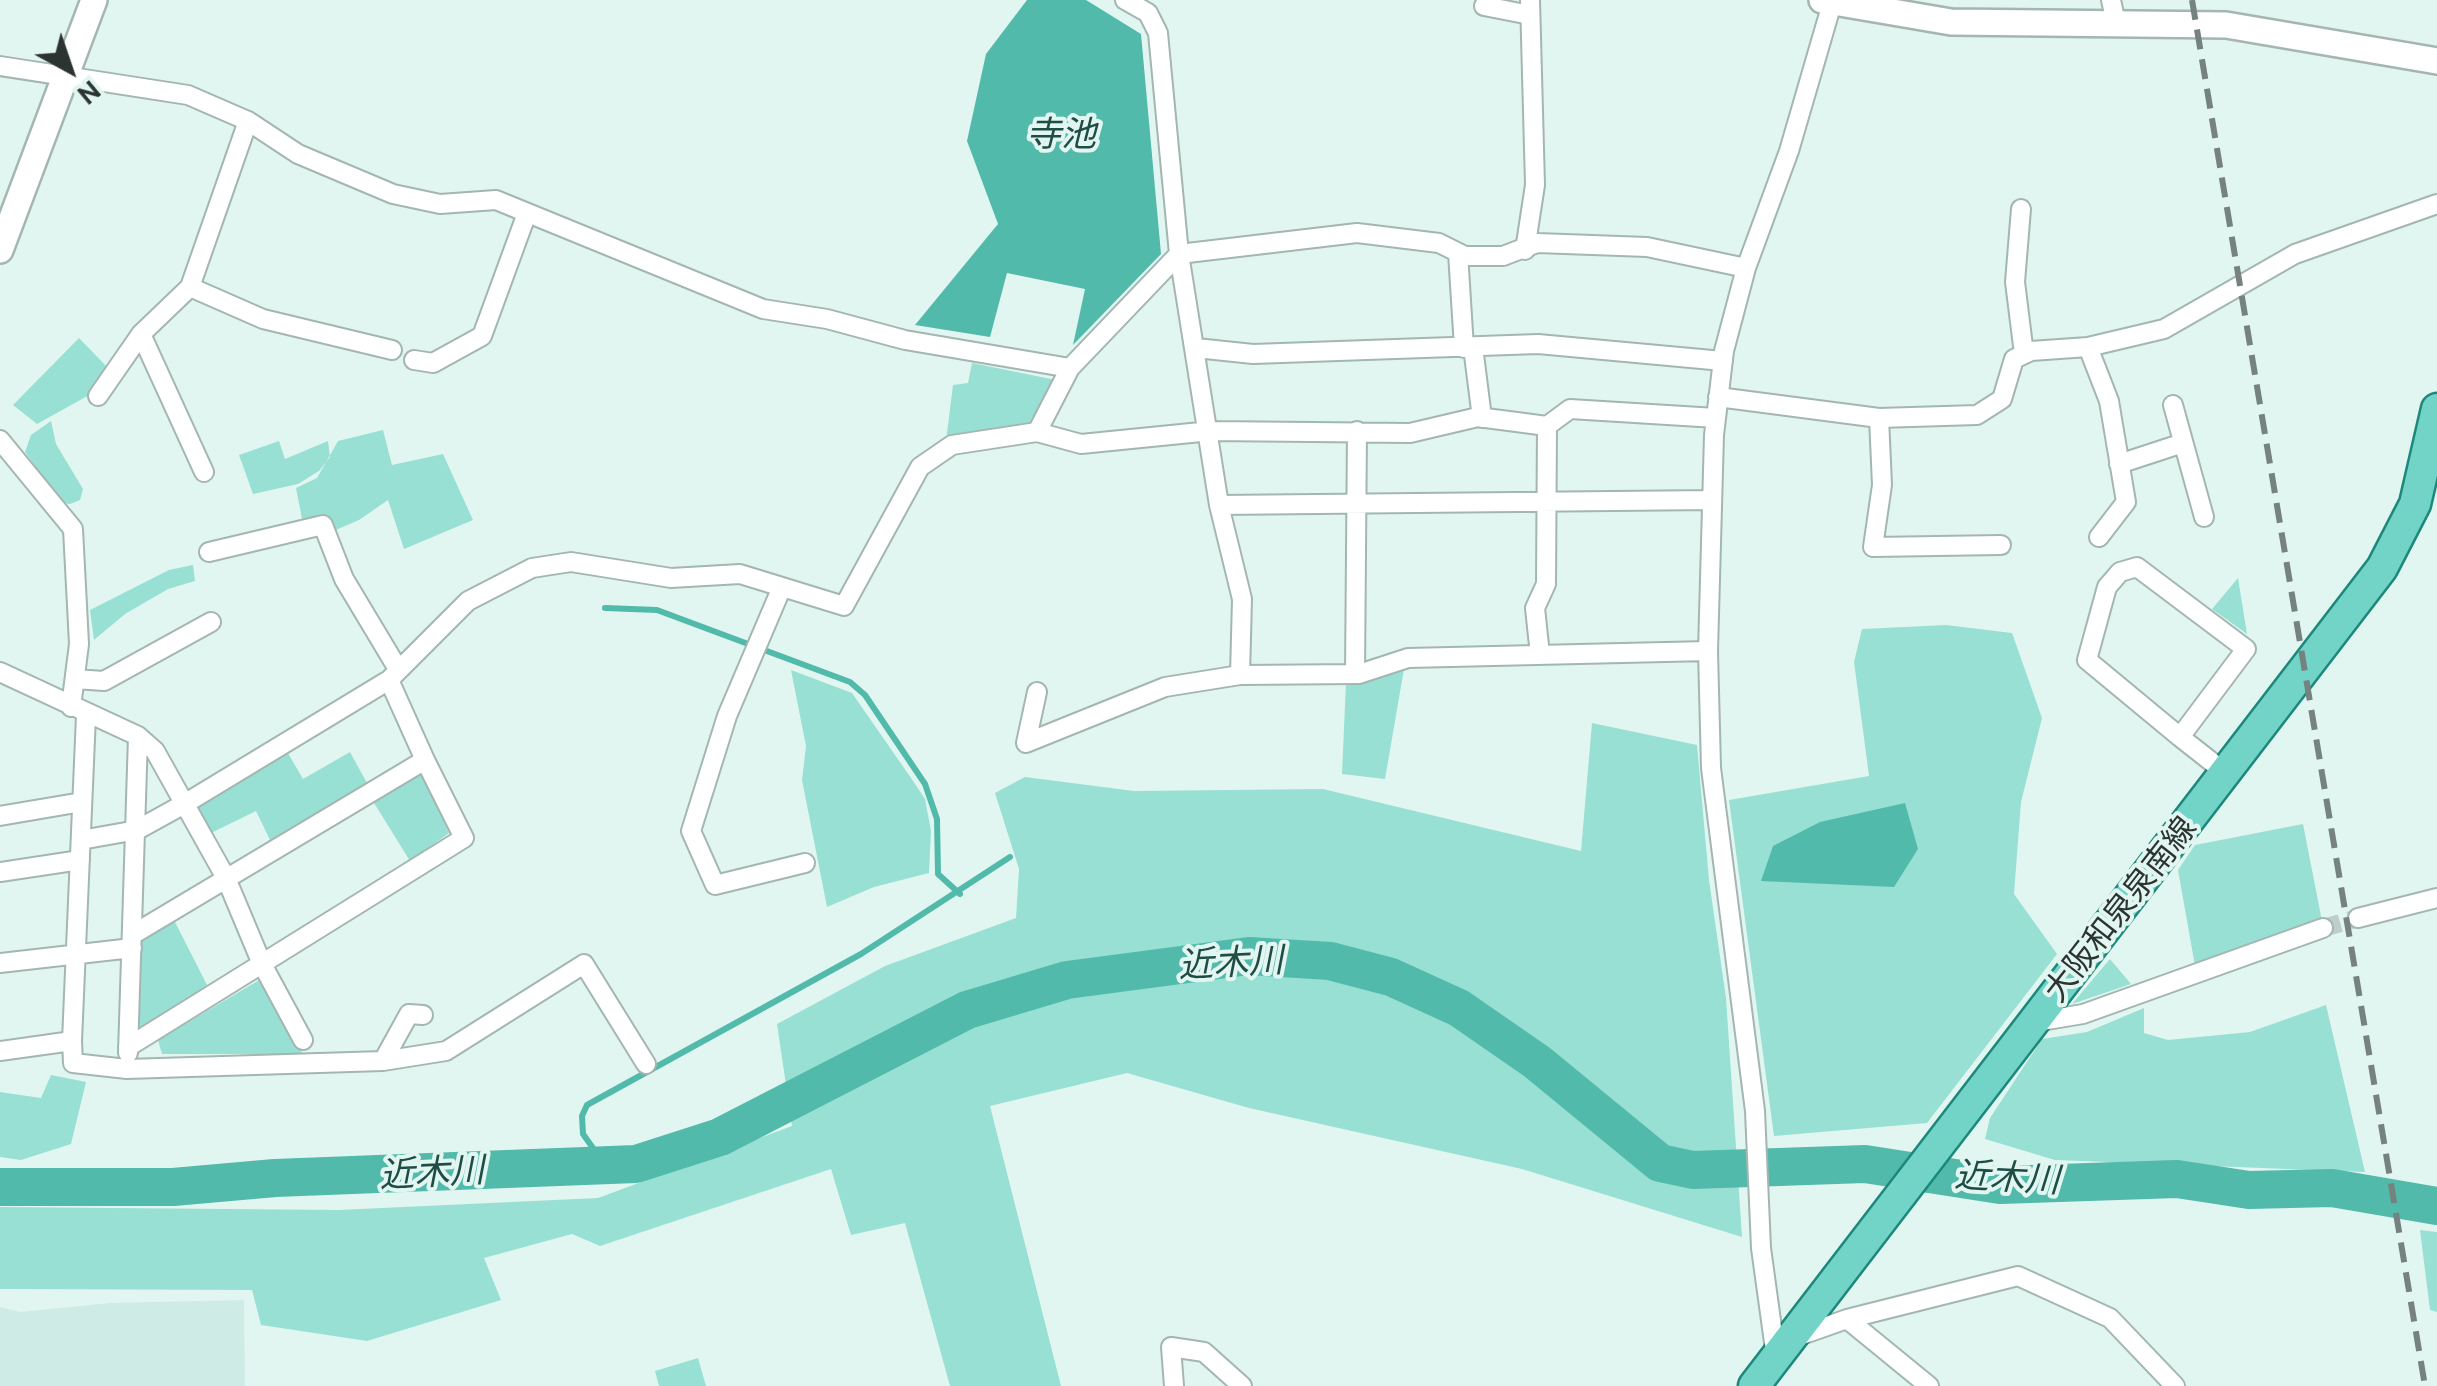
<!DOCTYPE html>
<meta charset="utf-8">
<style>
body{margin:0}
#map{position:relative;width:2437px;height:1386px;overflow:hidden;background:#e2f6f1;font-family:Cabin,sans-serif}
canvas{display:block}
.north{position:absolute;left:20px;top:20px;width:100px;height:100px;-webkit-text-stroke:8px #e2f6f1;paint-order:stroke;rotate:140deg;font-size:28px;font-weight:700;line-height:40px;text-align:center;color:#2c3432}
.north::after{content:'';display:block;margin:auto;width:35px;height:45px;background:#2c3432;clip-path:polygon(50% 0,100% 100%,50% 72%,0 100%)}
</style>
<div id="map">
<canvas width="2437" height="1386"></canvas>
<div class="north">N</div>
</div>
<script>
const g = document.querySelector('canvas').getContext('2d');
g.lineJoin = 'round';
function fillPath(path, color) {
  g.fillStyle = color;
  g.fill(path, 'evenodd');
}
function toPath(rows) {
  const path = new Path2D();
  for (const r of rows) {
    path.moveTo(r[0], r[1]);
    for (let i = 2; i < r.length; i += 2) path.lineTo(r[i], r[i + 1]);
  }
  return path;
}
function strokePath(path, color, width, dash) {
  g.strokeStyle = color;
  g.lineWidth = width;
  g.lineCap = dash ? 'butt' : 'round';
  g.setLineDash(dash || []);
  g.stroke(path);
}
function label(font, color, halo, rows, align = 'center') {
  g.font = font + ' Cabin,"Noto Sans JP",sans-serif';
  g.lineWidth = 8;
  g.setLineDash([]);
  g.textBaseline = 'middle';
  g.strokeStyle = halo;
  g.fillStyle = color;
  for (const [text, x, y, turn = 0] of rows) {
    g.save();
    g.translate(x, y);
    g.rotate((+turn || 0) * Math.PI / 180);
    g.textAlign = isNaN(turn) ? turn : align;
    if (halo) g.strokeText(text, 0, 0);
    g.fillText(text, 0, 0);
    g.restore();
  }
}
fillPath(toPath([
 [244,1300,245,1386,0,1386,0,1307,20,1312,110,1303]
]), '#cfebe5');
fillPath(toPath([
 [79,338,108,368,91,394,37,424,13,405],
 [972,363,1056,380,1028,425,946,441,953,385,968,383],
 [51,421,56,444,83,489,80,500,70,504,62,503,25,452,31,435],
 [383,430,392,465,443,454,473,520,404,549,388,500,359,520,331,532,328,517,303,524,296,488,317,478,338,441],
 [279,441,285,459,328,441,330,457,319,471,298,484,253,494,239,455],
 [193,565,195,581,168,589,125,614,94,640,90,610,169,570],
 [2238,578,2247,634,2212,609],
 [1946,625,2012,633,2042,718,2021,802,2014,894,2057,954,1927,1123,1774,1136,1729,800,1869,776,1854,662,1862,629],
 [1404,669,1385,779,1342,774,1346,682],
 [791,670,852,693,911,778,925,799,931,831,929,873,874,887,827,907,802,780,806,746],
 [1592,723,1697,745,1709,880,1726,998,1742,1237,1522,1169,1249,1108,1127,1073,990,1106,1061,1386,950,1386,905,1223,851,1235,831,1169,600,1246,572,1234,484,1258,501,1300,367,1341,261,1325,252,1290,0,1289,0,1207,339,1210,598,1198,792,1126,777,1024,885,966,1016,918,1019,869,995,793,1025,777,1134,791,1323,789,1581,851],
 [285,748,303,779,350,752,367,783,270,840,256,811,209,834,193,804],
 [416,773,422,775,449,833,410,861,371,798],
 [2303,824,2322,921,2195,966,2178,870,2195,845],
 [173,918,207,985,141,1030,134,1023,140,937],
 [2110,959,2131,984,2072,1004],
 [261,979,303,1054,162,1054,158,1040],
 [2326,1005,2365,1172,2055,1160,1985,1139,1990,1118,2042,1039,2087,1032,2144,1008,2144,1033,2168,1040,2250,1032],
 [51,1075,86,1082,71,1144,21,1160,0,1157,0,1092,41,1098],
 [2420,1230,2437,1232,2437,1312,2430,1310],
 [698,1358,706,1386,659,1386,655,1371]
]), '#98e0d3');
fillPath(toPath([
 [1027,0,1086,0,1141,34,1161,254,1073,345,1085,289,1007,273,990,337,915,325,998,224,967,141,986,54],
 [1905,803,1918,849,1894,887,1761,881,1773,846,1820,822]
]), '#52baaa');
strokePath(toPath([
 [605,608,657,610,850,682,865,695,925,784,937,819,938,874,960,894],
 [605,1165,583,1134,582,1116,587,1105,861,954,1010,857]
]), '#52baaa', 6);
strokePath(toPath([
 [0,1187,173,1187,275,1178,636,1164,720,1137,967,1010,1067,980,1249,956,1330,961,1391,977,1459,1008,1537,1062,1660,1163,1693,1170,1865,1164,2000,1185,2177,1179,2249,1190,2332,1188,2437,1206]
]), '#52baaa', 38);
strokePath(toPath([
 [2323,928,2358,918]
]), '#becfcb', 18, [18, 9]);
const street = toPath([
 [1125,0,1148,13,1158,33,1179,254,1219,505,1242,599,1240,675],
 [2111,0,2116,23],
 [1484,6,1530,15],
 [0,66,188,95,248,121,298,154,393,194,440,204,496,200,763,309,827,319,905,340,1070,368],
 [2021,209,2015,282,2024,354],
 [1525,250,1535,185,1530,0],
 [1458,253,1464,348],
 [190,287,263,319,392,350],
 [141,334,204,472],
 [1473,347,1482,418],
 [2088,347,2109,401,2126,502,2099,537],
 [1196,348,1253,354,1538,344,1723,361],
 [414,360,433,363,482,336,527,213],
 [98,396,141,334,190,287,248,121],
 [1718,397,1879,418,1977,415,2002,399,2014,359,2031,351,2088,347,2164,329,2295,254,2437,204],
 [2173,405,2204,517],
 [1879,418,1882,485,1873,547,2001,545],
 [1037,432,1081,444,1211,431,1410,433,1478,417,1547,426,1570,409,1716,418],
 [0,440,73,529,79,644,71,707],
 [2119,464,2183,443],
 [1219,505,1712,500],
 [209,552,323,525,344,579,398,669],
 [782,587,727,716,691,831,715,885,805,863],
 [1540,655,1535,608,1546,584,1547,426],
 [0,672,138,736,155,751,226,878,262,964,303,1040],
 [1355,674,1357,431],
 [75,679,104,681,211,622],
 [1037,692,1026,743,1165,687,1240,675,1359,674,1408,658,1708,651],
 [2180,737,2246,649,2137,567,2120,572,2107,587,2087,660,2180,737,2227,774],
 [0,816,82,802],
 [81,840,137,830,186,803,389,680,468,601,532,568,571,562,671,578,740,574,844,606,920,467,952,445,1037,432,1070,368,1179,254,1357,233,1439,243,1465,256,1503,256,1537,243,1647,247,1746,268],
 [0,872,80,860],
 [2358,918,2437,898],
 [132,935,425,760,389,680],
 [0,963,132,948],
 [2035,1022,2083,1014,2323,928],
 [72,1041,73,1063,127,1069,383,1061,446,1051,584,964,646,1064],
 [128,1047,464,838,425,760],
 [0,1051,72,1041,86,716],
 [128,1053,138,736],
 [383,1061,409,1014,423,1015],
 [1847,1319,1929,1386],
 [1796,1337,1847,1319,2018,1276,2110,1318,2175,1386],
 [1776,1357,1761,1248,1755,1111,1711,768,1708,651,1714,435,1724,351,1746,268,1789,151,1833,0],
 [1174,1386,1171,1347,1204,1352,1242,1386]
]);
const secondary = toPath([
 [1822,0,1951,22,2226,25,2437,61],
 [0,250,94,0]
]);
const primary = toPath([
 [1754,1386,2382,568,2415,504,2437,409]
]);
strokePath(street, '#a3b6b2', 22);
strokePath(secondary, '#a3b6b2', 30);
strokePath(primary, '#1c887b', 35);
strokePath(street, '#fff', 18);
strokePath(secondary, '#fff', 25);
strokePath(primary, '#72d3c7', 30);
strokePath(toPath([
 [2192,0,2425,1386]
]), '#75827f', 6, [20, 10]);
label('32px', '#2c3432', '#e2f6f1', [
 ["大阪和泉泉南線",2121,910,-52]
]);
label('italic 35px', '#1f4d46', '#e2f6f1', [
 ["寺池",1061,136],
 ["近木川",1231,964,-3],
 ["近木川",432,1174,-3],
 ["近木川",2007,1179,3]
]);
</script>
